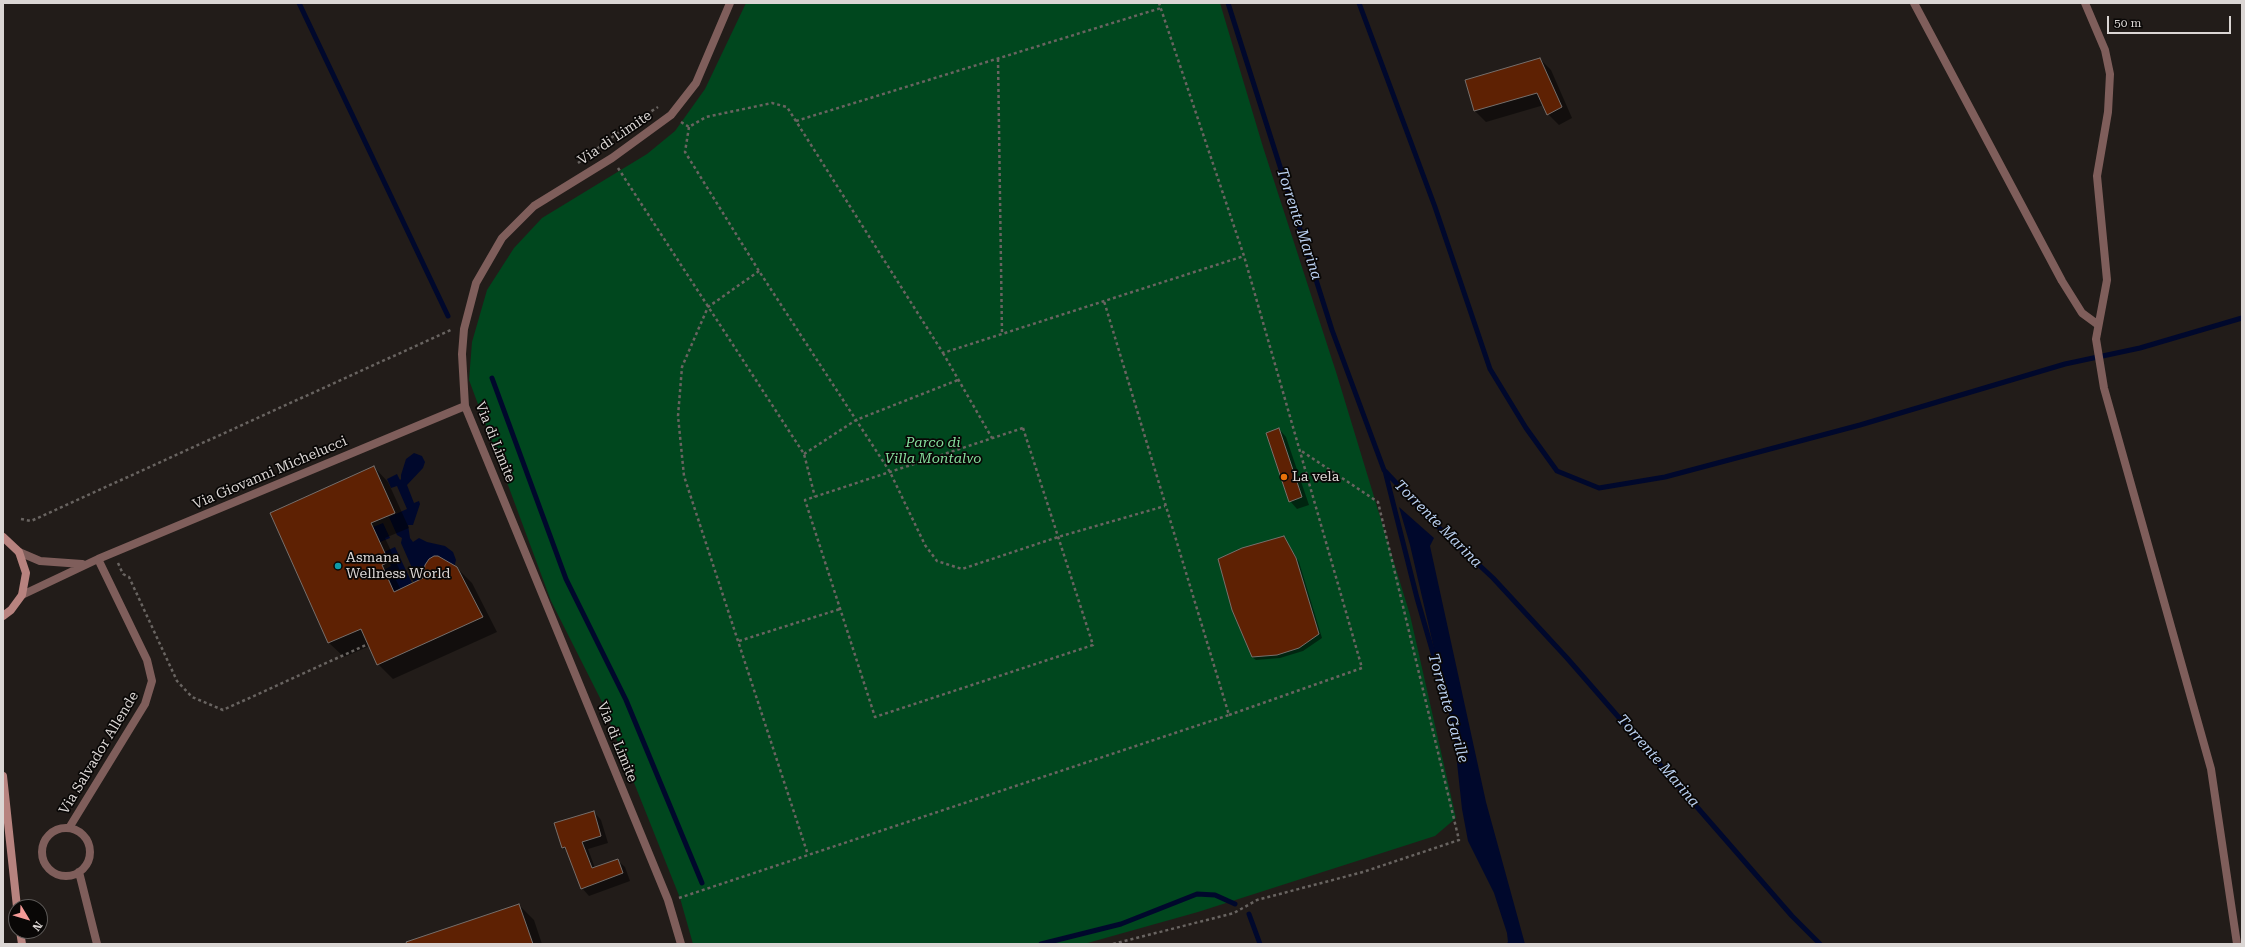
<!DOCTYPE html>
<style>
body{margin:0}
#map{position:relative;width:2245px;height:947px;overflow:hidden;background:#221c19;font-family:"Roboto Serif",serif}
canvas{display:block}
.frame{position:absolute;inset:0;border:4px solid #dbd6d4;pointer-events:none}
.north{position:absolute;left:8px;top:899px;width:40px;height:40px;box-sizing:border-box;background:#090706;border:1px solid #5d5a58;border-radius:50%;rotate:128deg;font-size:11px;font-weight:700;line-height:16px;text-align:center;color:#dbd6d4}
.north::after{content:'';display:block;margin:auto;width:14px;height:18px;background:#f59b98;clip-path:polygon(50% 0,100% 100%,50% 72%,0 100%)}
.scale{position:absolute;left:2107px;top:16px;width:124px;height:18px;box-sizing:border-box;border:2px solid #dbd6d4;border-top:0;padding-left:5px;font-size:12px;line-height:14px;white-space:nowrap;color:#dbd6d4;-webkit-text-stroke:3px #090706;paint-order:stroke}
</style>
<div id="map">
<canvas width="2245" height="947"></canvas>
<div class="frame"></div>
<div class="north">N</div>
<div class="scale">50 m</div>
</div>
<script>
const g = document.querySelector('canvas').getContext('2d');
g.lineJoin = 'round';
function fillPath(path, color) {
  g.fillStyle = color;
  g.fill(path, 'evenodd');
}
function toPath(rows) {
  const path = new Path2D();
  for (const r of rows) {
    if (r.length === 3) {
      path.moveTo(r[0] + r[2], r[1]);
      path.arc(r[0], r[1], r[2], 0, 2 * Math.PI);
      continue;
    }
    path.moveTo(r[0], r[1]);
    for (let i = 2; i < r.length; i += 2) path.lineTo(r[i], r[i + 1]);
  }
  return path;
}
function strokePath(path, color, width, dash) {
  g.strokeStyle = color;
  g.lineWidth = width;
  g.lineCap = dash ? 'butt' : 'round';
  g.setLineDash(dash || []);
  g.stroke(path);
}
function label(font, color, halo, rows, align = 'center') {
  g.font = font + ' "Roboto Serif",serif';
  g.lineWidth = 3.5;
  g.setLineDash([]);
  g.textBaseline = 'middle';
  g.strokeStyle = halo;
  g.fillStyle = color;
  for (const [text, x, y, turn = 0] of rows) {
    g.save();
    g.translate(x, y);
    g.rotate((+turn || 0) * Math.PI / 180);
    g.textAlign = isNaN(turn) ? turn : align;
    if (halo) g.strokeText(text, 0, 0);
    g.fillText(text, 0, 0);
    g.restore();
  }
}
fillPath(toPath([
 [746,3,1220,3,1263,147,1337,375,1410,615,1456,818,1435,836,1198,912,1084,944,693,944,680,898,601,700,551,601,469,380,472,342,487,290,514,248,542,218,647,154,675,131,705,89]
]), '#00471e');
fillPath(toPath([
 [414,453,422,456,425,462,423,468,407,485,414,503,419,501,420,504,413,525,408,525,410,538,413,542,419,538,427,542,445,546,453,552,456,560,454,568,439,556,434,556,425,565,423,578,414,582,412,579,416,577,401,543,402,538,397,535,389,517,407,509,397,486,391,488,387,479,397,474,400,480,401,479,401,475,406,459],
 [1399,507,1434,538,1430,546,1486,802,1525,944,1506,944,1508,942,1507,933,1494,893,1468,841,1462,809,1454,735,1410,545],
 [383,523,390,538,380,542,373,527],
 [395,547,412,583,394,592,384,570,391,566,384,552]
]), '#00082c');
fillPath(toPath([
 [1540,59,1551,70,1572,118,1559,125,1548,114,1544,105,1486,122,1475,111,1466,81],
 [1279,429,1286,437,1309,505,1297,509,1290,501],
 [374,467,388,482,409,528,385,538,403,577,396,580,401,590,457,568,472,583,497,632,393,679,378,664,370,646,344,657,329,643,271,514],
 [1284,537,1299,562,1322,638,1303,651,1280,658,1256,660,1252,657],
 [594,812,601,820,608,843,588,849,595,868,617,860,625,867,630,881,589,896,582,888,569,854,563,847],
 [519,905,534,920,542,944,403,944]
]), '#0007');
strokePath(toPath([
 [299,3,448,316],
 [1228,3,1332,330,1384,470,1434,523,1493,578,1567,658,1792,916,1820,944],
 [1359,3,1435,207,1490,369,1526,428,1557,471,1599,488,1665,477,1860,425,2065,364,2140,348,2242,318],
 [492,378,566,579,626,700,702,883],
 [1385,471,1417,598,1444,691],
 [1249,914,1260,944],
 [1041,944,1121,924,1197,894,1215,895,1235,904]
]), '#00082c', 5);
const building = toPath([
 [1540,58,1562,107,1547,115,1537,93,1474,111,1465,80,1540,58],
 [1279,428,1302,497,1289,502,1266,433,1279,428],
 [374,466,395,513,371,523,389,562,382,565,394,592,423,578,425,565,429,559,434,556,438,556,457,567,483,617,377,665,361,629,328,643,270,513,374,466],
 [1284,536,1296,558,1319,634,1299,648,1277,655,1252,657,1232,610,1218,559,1242,548,1284,536],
 [594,811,601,836,582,842,592,868,618,859,623,873,581,889,565,847,562,848,554,823,594,811],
 [519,904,533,944,407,944,406,942,519,904]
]);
fillPath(building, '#5e2103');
strokePath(building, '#766f6c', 1);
strokePath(toPath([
 [998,59,1002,334],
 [796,121,1161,8],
 [681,122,689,127,706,117,772,103,787,107,943,353,1244,256,1159,3],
 [689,127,685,152,759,271,890,472,925,545,937,561,962,569,1058,537,1165,506],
 [578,163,619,132,658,107],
 [618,168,804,454,815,497],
 [759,271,708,307,682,367,678,416,684,476,808,855],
 [943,353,992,438],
 [1023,428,1093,645,875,717,805,500,1023,428],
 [804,454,856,420,958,380],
 [21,519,31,521,453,329],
 [118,563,123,574,129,577,177,681,192,697,223,710,368,644],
 [739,641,840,609],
 [1229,715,1362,668,1244,256],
 [679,898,1229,715,1104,301],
 [1113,944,1234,913,1257,900,1363,872,1459,840,1378,502,1300,450]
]), '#696461', 2.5, [3, 3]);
strokePath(toPath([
 [1914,3,2062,281,2082,313,2097,324],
 [2085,3,2105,50,2110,74,2108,112,2097,176,2107,280,2096,339,2104,388,2211,769,2237,944],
 [19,552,40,561,82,564],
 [22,595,98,559,465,406],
 [69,828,145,704,152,681,147,660,98,559],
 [66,852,24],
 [79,872,97,944],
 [681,944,668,900,465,406,462,354,464,329,476,283,502,238,534,206,612,158,671,115,696,83,730,3]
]), '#7f5e5b', 8);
strokePath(toPath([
 [3,537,19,552,26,573,22,595,11,610,3,616],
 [3,776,17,907],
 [20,931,22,944]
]), '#b7837f', 8);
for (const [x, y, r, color] of [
 [1284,477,4,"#e8710a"],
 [338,566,4,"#0f9aa8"]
]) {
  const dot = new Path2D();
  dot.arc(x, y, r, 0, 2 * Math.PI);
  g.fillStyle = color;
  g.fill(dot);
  strokePath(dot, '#090706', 1.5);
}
label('14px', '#dbd6d4', '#090706', [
 ["Via di Limite",615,138,-34],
 ["Via di Limite",495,442,68],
 ["Via Giovanni Michelucci",270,473,-23],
 ["Via di Limite",617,742,68],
 ["Via Salvador Allende",99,753,-59]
]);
label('italic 14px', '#85de9c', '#090706', [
 ["Parco di",933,443],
 ["Villa Montalvo",933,459]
]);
label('14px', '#dbd6d4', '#090706', [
 ["La vela",1292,477],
 ["Asmana",346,558],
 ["Wellness World",346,574]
], 'left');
label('italic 15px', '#bad0f0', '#090706', [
 ["Torrente Marina",1299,224,72],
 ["Torrente Marina",1438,524,45],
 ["Torrente Garille",1448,708,74],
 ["Torrente Marina",1658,761,49]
]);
</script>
